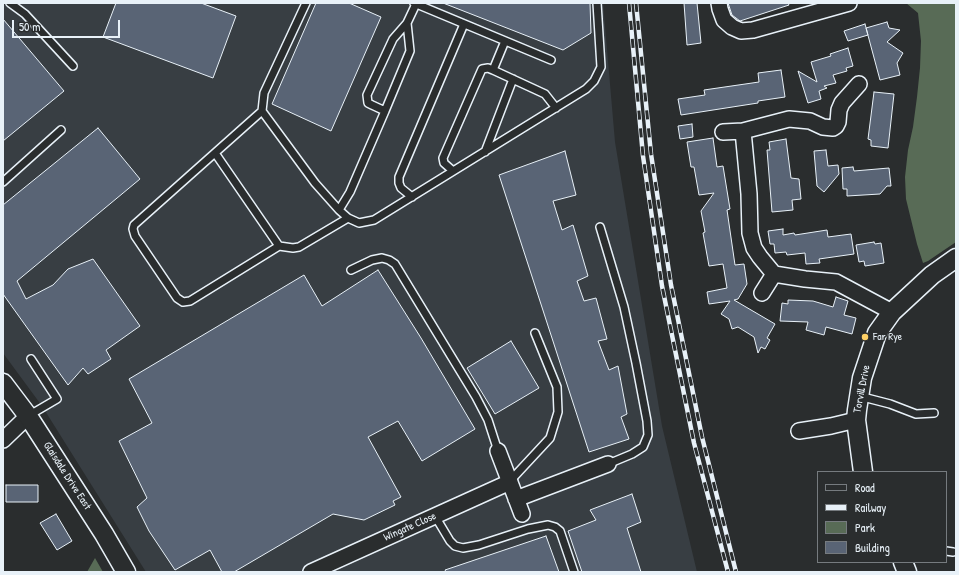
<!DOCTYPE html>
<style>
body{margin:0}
#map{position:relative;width:959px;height:575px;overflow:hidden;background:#2a2d2e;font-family:"Patrick Hand",sans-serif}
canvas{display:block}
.frame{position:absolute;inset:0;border:4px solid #e8f1f8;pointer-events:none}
.legend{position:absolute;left:817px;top:471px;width:130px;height:92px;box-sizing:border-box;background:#2a2d2e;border:1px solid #767b7f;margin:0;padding:5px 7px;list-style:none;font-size:12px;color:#e8f1f8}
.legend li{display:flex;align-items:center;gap:8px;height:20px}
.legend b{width:20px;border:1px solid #767b7f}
.scale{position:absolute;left:12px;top:20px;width:108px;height:18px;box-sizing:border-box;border:2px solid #e8f1f8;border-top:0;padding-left:5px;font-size:12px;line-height:14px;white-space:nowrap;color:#e8f1f8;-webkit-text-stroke:3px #2a2d2e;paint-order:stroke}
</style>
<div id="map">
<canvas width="959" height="575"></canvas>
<div class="frame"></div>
<ul class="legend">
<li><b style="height:5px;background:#2a2d2e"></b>Road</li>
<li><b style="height:5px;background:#e8f1f8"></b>Railway</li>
<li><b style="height:11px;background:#586b56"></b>Park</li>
<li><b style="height:11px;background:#596475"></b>Building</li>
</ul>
<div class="scale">50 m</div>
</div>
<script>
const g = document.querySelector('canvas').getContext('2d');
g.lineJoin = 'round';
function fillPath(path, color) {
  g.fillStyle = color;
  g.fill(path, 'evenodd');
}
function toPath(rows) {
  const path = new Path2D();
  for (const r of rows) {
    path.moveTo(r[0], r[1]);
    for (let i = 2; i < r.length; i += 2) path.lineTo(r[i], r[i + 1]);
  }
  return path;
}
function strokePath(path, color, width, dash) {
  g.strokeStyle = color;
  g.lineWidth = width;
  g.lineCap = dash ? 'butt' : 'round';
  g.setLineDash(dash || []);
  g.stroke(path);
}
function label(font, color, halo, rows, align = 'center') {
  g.font = font + ' "Patrick Hand",sans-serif';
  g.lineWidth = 3;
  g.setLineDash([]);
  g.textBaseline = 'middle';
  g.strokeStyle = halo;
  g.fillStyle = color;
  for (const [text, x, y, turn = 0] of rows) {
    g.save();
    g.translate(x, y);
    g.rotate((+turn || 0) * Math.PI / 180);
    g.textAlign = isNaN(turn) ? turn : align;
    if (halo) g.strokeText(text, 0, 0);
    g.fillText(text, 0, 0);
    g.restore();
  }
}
fillPath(toPath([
 [3,3,603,3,615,142,662,426,697,572,146,572,42,406,3,353]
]), '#383e43');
fillPath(toPath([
 [906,3,956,3,956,242,928,261,923,263,917,244,906,199,905,177,908,150,913,127,917,97,920,68,921,41,918,13],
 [95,558,103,572,87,572]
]), '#586b56');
const building = toPath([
 [116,3,201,3,236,16,213,78,103,37,116,3],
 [316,3,349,3,381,17,331,131,272,104,316,3],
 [443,3,590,3,591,33,563,50,443,3],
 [684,3,697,3,701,43,687,45,684,3],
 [728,3,788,3,789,5,740,21,732,15,728,3],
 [3,19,64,91,3,141,3,19],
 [887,22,889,28,900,30,887,42,903,53,897,63,900,75,880,80,866,28,887,22],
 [865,24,868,35,848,41,844,31,865,24],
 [848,48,853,66,846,68,847,71,833,75,836,83,824,86,827,88,819,91,821,99,808,103,798,71,817,82,811,62,831,56,830,54,848,48],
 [781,70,785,97,758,101,758,103,681,115,678,99,705,95,704,90,759,82,758,73,781,70],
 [874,92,894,94,888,148,871,146,871,140,868,139,874,92],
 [692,124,693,137,680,139,678,126,692,124],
 [98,128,140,179,17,281,26,299,53,285,68,269,93,259,140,326,106,350,111,359,88,374,83,368,68,385,3,294,3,205,98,128],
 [713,138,717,167,723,166,730,209,727,210,735,265,744,264,747,284,738,299,734,300,775,324,767,338,770,340,765,349,761,347,758,353,754,337,738,327,732,329,729,319,721,314,730,301,709,304,707,292,727,288,723,264,709,266,703,233,705,232,701,211,714,193,699,195,694,167,691,167,687,142,713,138],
 [786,139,791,178,799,179,801,199,792,200,793,210,772,212,767,150,770,150,769,142,786,139],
 [826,150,828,166,838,165,839,174,824,192,817,186,814,151,826,150],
 [565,151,576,195,553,201,562,230,573,225,588,276,577,281,584,301,596,298,607,339,598,341,609,370,618,366,627,414,621,417,629,439,589,452,499,175,565,151],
 [853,167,854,171,889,168,891,186,887,186,880,194,847,196,847,189,843,189,842,168,853,167],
 [783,229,783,235,794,233,795,235,827,230,828,237,851,234,854,254,819,259,820,263,806,264,805,253,787,255,786,252,775,253,774,244,770,244,768,231,783,229],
 [874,242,875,244,881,243,884,263,865,266,864,261,859,262,856,245,874,242],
 [378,270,421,338,475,429,422,461,398,421,368,437,401,497,393,501,395,505,364,520,333,514,234,572,222,572,210,550,175,570,149,531,137,507,147,498,119,441,152,423,129,379,304,275,322,306,378,270],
 [836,297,848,301,844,315,856,318,852,334,826,327,824,335,806,330,808,322,780,321,782,303,788,304,788,300,813,301,833,307,836,297],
 [511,341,539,388,495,414,467,368,511,341],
 [6,485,38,485,38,502,6,502,6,485],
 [632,494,641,522,627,528,641,572,582,572,568,531,596,520,590,510,632,494],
 [56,514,72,541,57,550,40,523,56,514],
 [546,536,559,572,446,572,445,570,546,536]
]);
fillPath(building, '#596475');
strokePath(building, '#e8f1f8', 1);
const service = toPath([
 [10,3,25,14,73,66],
 [306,3,264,93,262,111,315,183,339,210,350,192,385,111,372,105,368,103,367,95,393,39,407,23,416,4],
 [414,3,551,60],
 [493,70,505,41],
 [262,111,134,225,133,229,135,236,177,298,183,302,190,301,279,246,293,248,299,247,348,218],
 [385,111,410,51,407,23],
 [485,152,513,79],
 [215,153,279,246],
 [453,171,444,163,443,158,482,69,488,68,493,70,545,94,556,108],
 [3,182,61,130],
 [412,197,401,188,399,183,399,177,464,24],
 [339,210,348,218,359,223,374,220,586,89,594,81,601,67,597,3],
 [600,227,624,307,636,363,647,421,648,435,643,447,632,454,608,464],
 [351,270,372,260,382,258,389,260,395,264,476,397,488,420,498,451],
 [859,396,890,404,916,414,934,413],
 [28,416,57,399,31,359],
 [510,481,550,438,558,412,557,387,535,333],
 [435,516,450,541,455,546,463,548,479,545,528,529,548,525,555,527,560,531,574,572],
 [946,551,953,552]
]);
const minor = toPath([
 [719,3,720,9,724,20,732,27,741,31,753,30,849,3],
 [859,84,842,103,839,110,838,122,836,126,833,128,823,127,810,121,789,119,743,131,749,194,750,233,754,248,760,257,774,274,805,279,836,282,892,312],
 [723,132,743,131],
 [762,293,774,274],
 [799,431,831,426,856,420],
 [3,440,28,416],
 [498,451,522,514],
 [516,499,608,464],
 [311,572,510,482]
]);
const tertiary = toPath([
 [3,383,28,416,104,534,126,572],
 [863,472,856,420,857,410,862,378,877,333,892,312,932,275,956,258],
 [903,562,907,572]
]);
strokePath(service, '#e8f1f8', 10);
strokePath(minor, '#e8f1f8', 18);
strokePath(tertiary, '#e8f1f8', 21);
strokePath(service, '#2a2d2e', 7);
strokePath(minor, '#2a2d2e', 15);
strokePath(tertiary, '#2a2d2e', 18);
const rail = toPath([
 [629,3,643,156,662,286,694,443,728,572],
 [636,3,651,154,671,285,702,437,736,572]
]);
strokePath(rail, '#e8f1f8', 4.5);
strokePath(rail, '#2a2d2e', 3, [9]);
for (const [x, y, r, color] of [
 [865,337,4,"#ffd166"]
]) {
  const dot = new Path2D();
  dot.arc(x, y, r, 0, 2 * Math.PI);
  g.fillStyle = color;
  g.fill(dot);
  strokePath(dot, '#2a2d2e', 1.5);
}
label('11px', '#e8f1f8', '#2a2d2e', [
 ["Far Rye",873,337]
], 'left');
label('11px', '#e8f1f8', '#2a2d2e', [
 ["Torvill Drive",862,389,-79],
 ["Glaisdale Drive East",67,476,57],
 ["Wingate Close",410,527,-24]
]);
</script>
